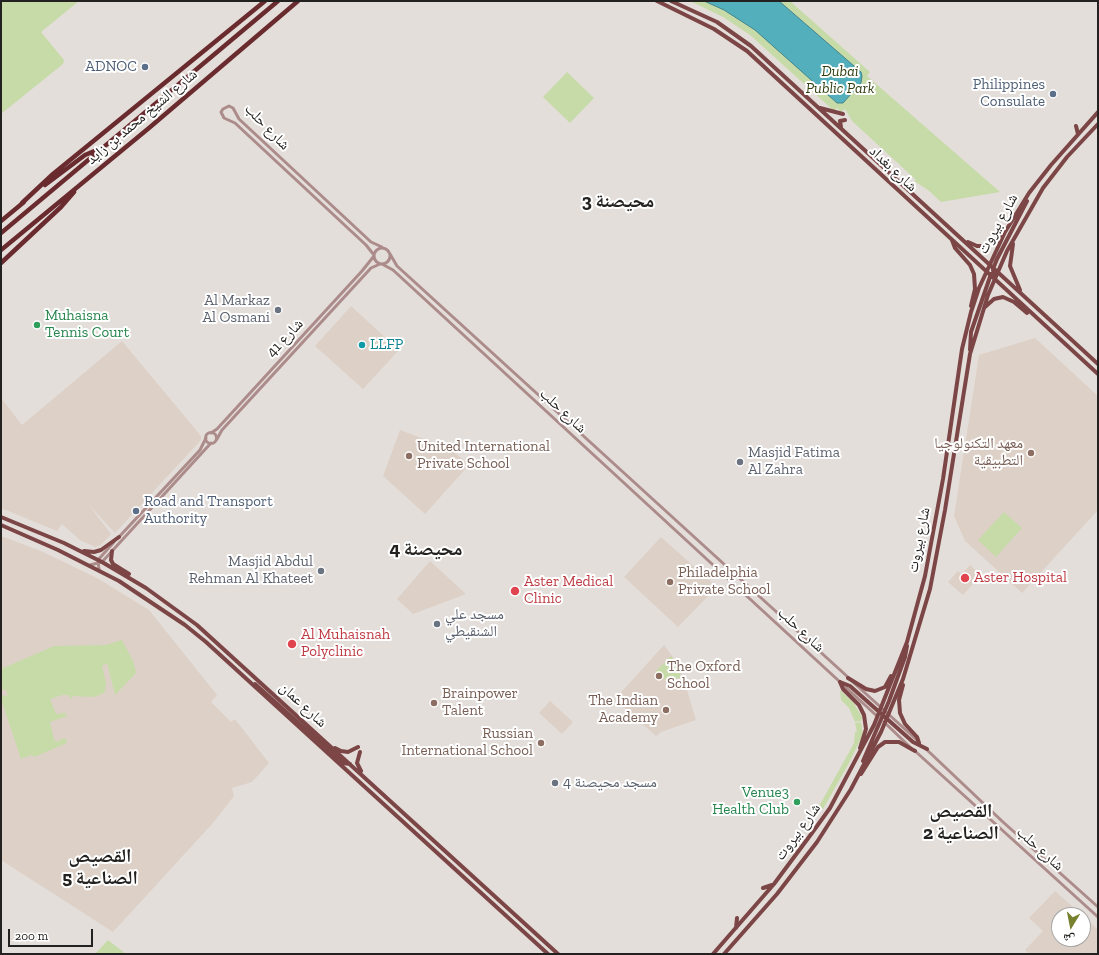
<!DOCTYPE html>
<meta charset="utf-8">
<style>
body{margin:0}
#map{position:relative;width:1099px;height:955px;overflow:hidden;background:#e4deda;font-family:"Zilla Slab","Noto Naskh Arabic",serif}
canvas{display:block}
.frame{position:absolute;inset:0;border:2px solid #242220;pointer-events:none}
.north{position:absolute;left:1051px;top:907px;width:40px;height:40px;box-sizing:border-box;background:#fff;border:1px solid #a7a7a6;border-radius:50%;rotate:190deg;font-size:11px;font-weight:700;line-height:16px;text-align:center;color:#242220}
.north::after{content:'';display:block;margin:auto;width:14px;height:18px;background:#77812e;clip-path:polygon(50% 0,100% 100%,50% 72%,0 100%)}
.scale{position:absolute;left:8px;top:929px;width:85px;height:18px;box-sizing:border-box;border:2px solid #242220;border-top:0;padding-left:5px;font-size:12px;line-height:14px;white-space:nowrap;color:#242220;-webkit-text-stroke:3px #fff;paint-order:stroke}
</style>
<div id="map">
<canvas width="1099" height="955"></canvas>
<div class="frame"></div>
<div class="north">ش</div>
<div class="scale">200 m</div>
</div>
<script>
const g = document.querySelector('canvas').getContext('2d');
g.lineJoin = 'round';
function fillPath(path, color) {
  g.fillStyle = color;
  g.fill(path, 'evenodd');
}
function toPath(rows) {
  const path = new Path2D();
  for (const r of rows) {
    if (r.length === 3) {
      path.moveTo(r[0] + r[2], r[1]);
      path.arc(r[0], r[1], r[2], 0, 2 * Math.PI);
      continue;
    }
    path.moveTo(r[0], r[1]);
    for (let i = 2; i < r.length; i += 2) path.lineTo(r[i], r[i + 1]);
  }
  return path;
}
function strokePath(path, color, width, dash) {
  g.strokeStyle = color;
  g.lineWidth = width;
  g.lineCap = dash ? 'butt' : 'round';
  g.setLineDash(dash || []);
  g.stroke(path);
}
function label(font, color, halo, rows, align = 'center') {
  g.font = font + ' "Zilla Slab","Noto Naskh Arabic",serif';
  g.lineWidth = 4;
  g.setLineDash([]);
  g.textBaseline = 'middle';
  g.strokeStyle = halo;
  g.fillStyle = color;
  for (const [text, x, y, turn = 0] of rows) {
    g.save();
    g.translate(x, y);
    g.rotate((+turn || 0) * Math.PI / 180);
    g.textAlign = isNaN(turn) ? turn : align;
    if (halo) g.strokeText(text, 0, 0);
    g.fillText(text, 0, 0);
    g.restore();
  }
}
fillPath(toPath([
 [351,306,399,350,363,389,315,346],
 [1035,338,1098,396,1098,510,1022,593,965,541,954,516,979,355],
 [122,341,201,436,201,440,115,533,88,504,111,534,101,545,95,547,80,540,62,524,57,531,1,508,1,398,22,425],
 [400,430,451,449,469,465,425,514,383,476],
 [1,536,41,551,99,579,149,610,217,695,211,702,231,722,235,719,269,763,252,782,232,788,234,796,213,823,113,932,1,860],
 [661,537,717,587,678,627,624,577],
 [430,561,466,594,413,614,397,599],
 [970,565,981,575,963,595,948,582,958,571,962,574],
 [664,645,680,667,696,720,661,732,656,736,615,699],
 [550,701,573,722,562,734,539,713],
 [1055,891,1082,915,1059,915,1059,939,1083,939,1083,916,1098,930,1098,954,1029,954,1025,950,1043,931,1029,918]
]), '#ddd0c7');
fillPath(toPath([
 [1,1,79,1,41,32,64,60,63,64,1,114],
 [690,1,790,1,870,72,867,76,1000,192,941,202,928,190,914,181,916,180,852,121,845,109,841,112,837,108,834,111,750,35,723,17],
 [567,72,594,98,570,123,543,97],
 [1004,512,1022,528,996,557,978,540],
 [122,640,133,661,136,672,135,674,115,695,107,663,102,666,106,683,105,691,102,694,94,697,72,696,72,699,68,695,62,695,50,699,56,714,65,713,67,716,50,722,54,739,56,742,65,738,67,743,34,757,32,755,21,759,1,699,1,697,8,695,6,690,1,689,1,669,54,646,106,645],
 [671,656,678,667,681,677,667,681,656,671],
 [840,690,853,702,862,717,861,721,855,722,849,708,841,700],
 [861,722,863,734,849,763,823,809,820,807,813,820,807,824,812,819,854,743,855,732,857,732,855,723],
 [108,940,126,954,95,954]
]), '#c7dba9');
const water = toPath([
 [704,1,779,1,861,72,862,76,861,83,843,103,837,103,755,30,724,10,704,1]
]);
fillPath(water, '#52afbb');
strokePath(water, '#44858c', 1);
strokePath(toPath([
 [382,256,8],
 [390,254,397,266,850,679],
 [374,255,366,245,235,123,224,118,221,112,223,109,229,106,233,108,239,119,371,242,382,247],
 [382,264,393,270,878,717],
 [211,438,5.5],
 [211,433,217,429,362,271,374,256],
 [217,439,222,430,371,268,380,264],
 [118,538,200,450,206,438],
 [90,565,102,562,211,443],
 [99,570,98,560,114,542],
 [854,683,918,741],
 [884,722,910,747],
 [926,749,1003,822,1098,907],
 [915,751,1098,917]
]), '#ac8b8b', 3);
strokePath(toPath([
 [657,1,714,29,747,51,1098,374],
 [671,1,717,22,751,46,1098,364],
 [820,108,843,114],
 [1076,126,1078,134],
 [841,127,840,121,845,120],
 [952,240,955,248,970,265,974,274,975,289,971,306],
 [968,242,977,246,986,246,993,242,1004,233],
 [1013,244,1010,266,1020,290],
 [994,278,993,269,997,259,1027,201],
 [985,307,994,299,1003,297,1014,302,1027,313],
 [970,350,971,332,991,274],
 [1,517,64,543,102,562,146,588,197,625,558,954],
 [1,525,58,550,119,581,185,625,206,642,548,954],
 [84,551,94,552,101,550,119,537],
 [112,551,111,560,113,564,129,574],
 [848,678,866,689,875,691,885,687,891,676],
 [840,682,850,686,913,742,927,749],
 [840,682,843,689,859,705,864,715,866,729,860,748],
 [255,684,343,763,350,764],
 [903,685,899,700,900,713,905,724,917,737,919,743],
 [335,748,341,751,348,752,358,747],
 [360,752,357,763,361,771],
 [863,761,889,701,905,657,907,646],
 [861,774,878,747,885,742,899,742,915,751],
 [763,888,772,885],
 [736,928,737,918],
 [713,954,774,884,812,833,830,808,874,725,907,642,925,576,943,479,962,349,971,312,979,288,1005,232,1029,193,1051,165,1098,112],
 [724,954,777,894,817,842,851,789,881,732,903,679,930,589,945,510,970,354,988,295,1007,251,1043,188,1067,157,1098,124]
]), '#7c4546', 4);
strokePath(toPath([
 [45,185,85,155,99,149],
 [22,203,53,174,265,1],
 [1,221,24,202],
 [1,233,278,1],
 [1,250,149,128,298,1],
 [1,263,61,207,74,192]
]), '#6a2b2f', 4.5);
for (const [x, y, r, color] of [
 [145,67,4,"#5c6f8a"],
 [1053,94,4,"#5c6f8a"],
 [278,310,4,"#6b7280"],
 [37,325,4,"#2e9e5b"],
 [362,345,4,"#0f9aa8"],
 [1031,453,4,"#8d6e63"],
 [409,456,4,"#8d6e63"],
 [740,462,4,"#6b7280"],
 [136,511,4,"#5c6f8a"],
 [321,571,4,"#6b7280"],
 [965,578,5,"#e0444e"],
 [670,582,4,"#8d6e63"],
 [515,591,5,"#e0444e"],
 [437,624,4,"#6b7280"],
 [292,644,5,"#e0444e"],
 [659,676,4,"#8d6e63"],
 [434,703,4,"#8d6e63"],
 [666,710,4,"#8d6e63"],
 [541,743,4,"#8d6e63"],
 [555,783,4,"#6b7280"],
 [797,802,4,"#2e9e5b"]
]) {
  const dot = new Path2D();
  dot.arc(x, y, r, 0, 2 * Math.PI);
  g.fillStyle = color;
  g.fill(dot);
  strokePath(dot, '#fff', 1.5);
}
label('15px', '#4e5e75', '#fff', [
 ["ADNOC",137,67],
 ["Philippines",1045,85],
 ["Consulate",1045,102],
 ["Road and Transport",144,502,"left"],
 ["Authority",144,519,"left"]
], 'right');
label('italic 15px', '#303f10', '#fff', [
 ["Dubai",840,72],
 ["Public Park",840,89]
]);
label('15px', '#242220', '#fff', [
 ["شارع الشيخ محمد بن زايد",142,117,-40],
 ["شارع حلب",267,127,46],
 ["شارع بغداد",893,169,43],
 ["شارع بيروت",998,224,-61],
 ["شارع 41",285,338,-47],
 ["شارع حلب",563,411,43],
 ["شارع بيروت",919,540,-79],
 ["شارع حلب",801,630,43],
 ["شارع عمان",303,705,43],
 ["شارع بيروت",798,832,-54],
 ["شارع حلب",1040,849,42]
]);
label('15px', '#5b616d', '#fff', [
 ["Al Markaz",270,301,"right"],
 ["Al Osmani",270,318,"right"],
 ["Masjid Fatima",748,453],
 ["Al Zahra",748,470],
 ["Masjid Abdul",313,562,"right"],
 ["Rehman Al Khateet",313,579,"right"],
 ["مسجد علي",445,615],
 ["الشنقيطي",445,632],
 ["مسجد محيصنة 4",563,783]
], 'left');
label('15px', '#27864d', '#fff', [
 ["Muhaisna",45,316],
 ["Tennis Court",45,333],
 ["Venue3",789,793,"right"],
 ["Health Club",789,810,"right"]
], 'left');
label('15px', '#0d838f', '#fff', [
 ["LLFP",370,345]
], 'left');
label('15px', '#785e54', '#fff', [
 ["معهد التكنولوجيا",1023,444,"right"],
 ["التطبيقية",1023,461,"right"],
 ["United International",417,447],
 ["Private School",417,464],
 ["Philadelphia",678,573],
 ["Private School",678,590],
 ["The Oxford",667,667],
 ["School",667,684],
 ["Brainpower",442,694],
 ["Talent",442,711],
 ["The Indian",658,701,"right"],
 ["Academy",658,718,"right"],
 ["Russian",533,734,"right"],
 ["International School",533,751,"right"]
], 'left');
label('15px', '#be3a42', '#fff', [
 ["Aster Hospital",974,578],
 ["Aster Medical",524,582],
 ["Clinic",524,599],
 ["Al Muhaisnah",301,635],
 ["Polyclinic",301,652]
], 'left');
label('bold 19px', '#242220', '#fff', [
 ["محيصنة 3",618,202],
 ["محيصنة 4",426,550],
 ["القصيص",961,812],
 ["الصناعية 2",961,834],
 ["القصيص",100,857],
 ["الصناعية 5",100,879]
]);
</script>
